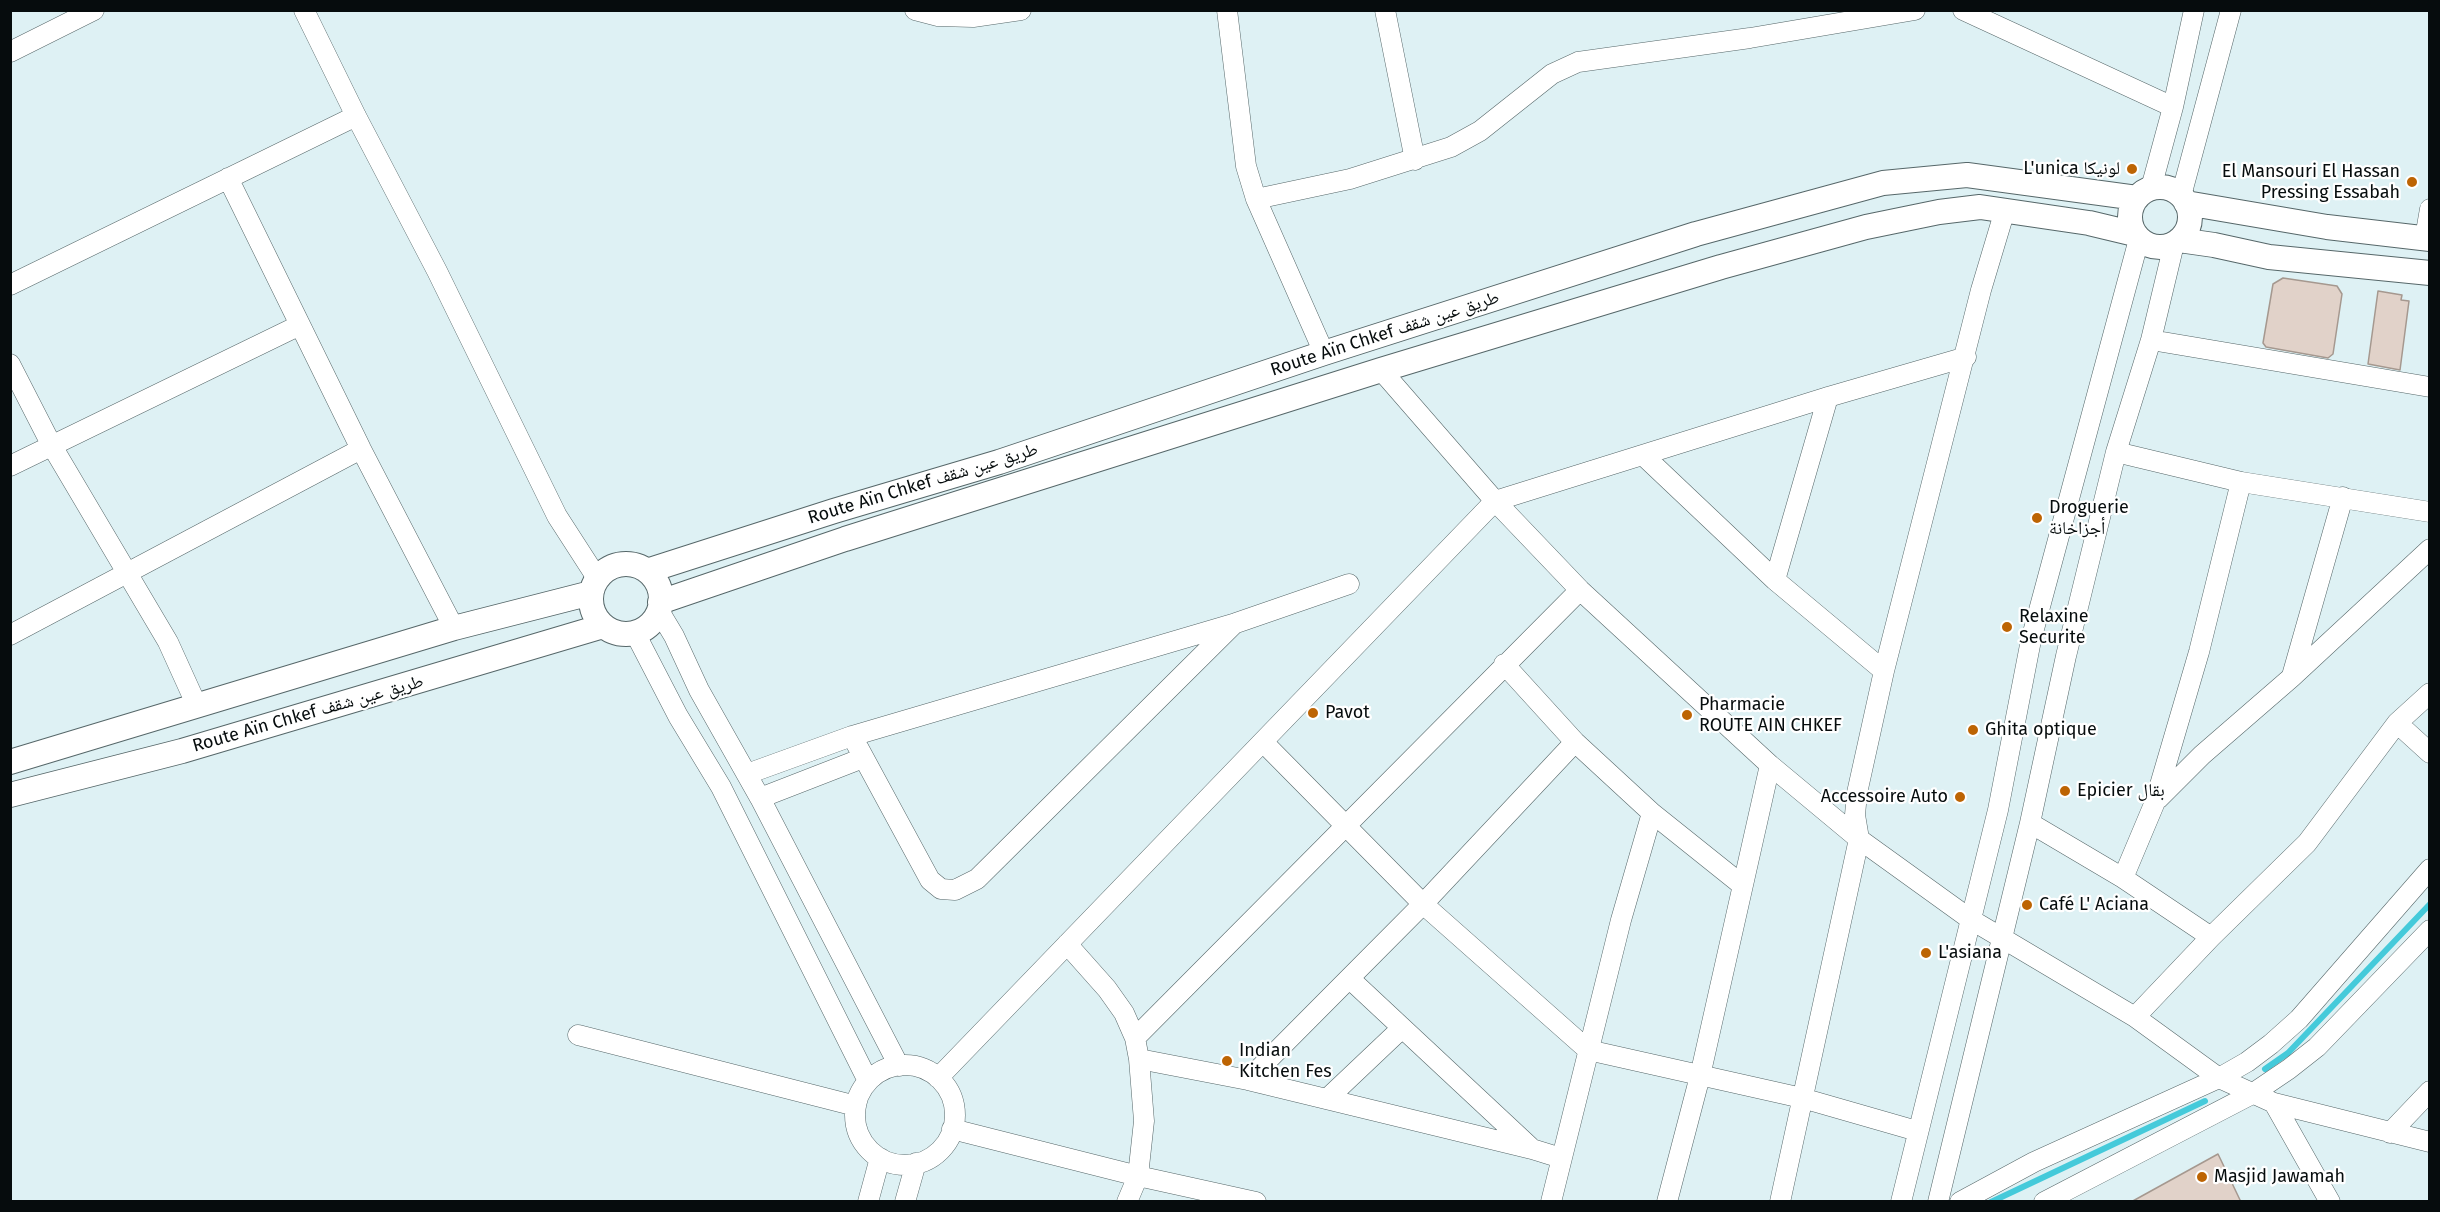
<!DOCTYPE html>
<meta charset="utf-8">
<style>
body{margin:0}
#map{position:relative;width:2440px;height:1212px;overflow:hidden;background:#def1f4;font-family:"Fira Sans",sans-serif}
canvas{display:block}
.frame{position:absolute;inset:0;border:12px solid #060c0d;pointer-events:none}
</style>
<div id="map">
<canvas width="2440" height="1212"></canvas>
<div class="frame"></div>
</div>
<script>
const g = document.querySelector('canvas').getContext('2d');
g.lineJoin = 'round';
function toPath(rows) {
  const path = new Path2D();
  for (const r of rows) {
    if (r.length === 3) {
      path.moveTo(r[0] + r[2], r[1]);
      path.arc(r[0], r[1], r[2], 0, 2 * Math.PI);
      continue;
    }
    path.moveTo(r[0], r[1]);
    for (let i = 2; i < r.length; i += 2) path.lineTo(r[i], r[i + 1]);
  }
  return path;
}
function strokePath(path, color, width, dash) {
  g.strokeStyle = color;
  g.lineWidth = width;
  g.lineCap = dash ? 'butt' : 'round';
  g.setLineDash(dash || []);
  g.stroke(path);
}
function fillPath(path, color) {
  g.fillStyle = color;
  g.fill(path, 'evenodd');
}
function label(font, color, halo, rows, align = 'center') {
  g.font = font + ' "Fira Sans","Noto Naskh Arabic",sans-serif';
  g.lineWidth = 4.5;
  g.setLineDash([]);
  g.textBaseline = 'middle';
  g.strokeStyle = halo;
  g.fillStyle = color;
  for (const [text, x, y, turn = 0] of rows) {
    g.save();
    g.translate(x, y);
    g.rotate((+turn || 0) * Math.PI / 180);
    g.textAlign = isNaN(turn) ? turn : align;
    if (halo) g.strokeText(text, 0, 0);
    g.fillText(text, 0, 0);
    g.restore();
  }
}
strokePath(toPath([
 [2265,1069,2288,1053,2430,904],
 [1991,1202,2205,1101]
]), '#45cada', 6);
const building = toPath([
 [2283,278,2337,286,2342,294,2333,354,2328,358,2266,347,2263,343,2273,284,2283,278],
 [2378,291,2402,295,2401,300,2409,301,2400,370,2368,364,2378,291],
 [2218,1154,2241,1202,2131,1202,2218,1154]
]);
fillPath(building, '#e1d2c9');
strokePath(building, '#a5988f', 1.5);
const minor = toPath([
 [304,10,356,116,437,271,557,516,597,578],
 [915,10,938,16,973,17,1021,10],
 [1227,10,1246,166,1256,199,1324,353],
 [1385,10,1415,160],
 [1963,10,2173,107],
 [10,52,94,10],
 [228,178,361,449,454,628],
 [2151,188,2173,107,2194,10],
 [2181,196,2231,10],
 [1256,199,1350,179,1451,147,1480,131,1552,74,1578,62,1750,38,1915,10],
 [2425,238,2430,209],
 [10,285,356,116],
 [2151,340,2430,387],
 [10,364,52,446,168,642,197,706],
 [1381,370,1495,501,1580,590,1770,765,1859,839,1970,919,2135,1017,2219,1078,2274,1103,2430,1142],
 [2116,452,2241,482,2430,512],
 [1644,456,1775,580,1884,671],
 [10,466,300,325],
 [1775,580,1828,397],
 [659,611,674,636,699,690,760,798,899,1066],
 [635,633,678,716,721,787,868,1081],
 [10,635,361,449],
 [1504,664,1575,742,1652,813,1742,885],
 [2292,676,2343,497],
 [2397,723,2430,753],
 [852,736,930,880,941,889,955,890,977,879,1234,624],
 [1264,743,1423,904,1588,1050,1802,1098,1917,1131],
 [747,774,852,736,1236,623,1349,584],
 [760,798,863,758],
 [2158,799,2202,755,2292,677,2430,549],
 [2030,823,2123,878,2211,937],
 [2123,878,2155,802,2199,652,2241,482],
 [1067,944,1107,989,1124,1013,1135,1038,1139,1059,1144,1121,1138,1176,1127,1202],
 [1350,979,1530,1147],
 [2135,1017,2211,937,2307,843,2397,723,2430,693],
 [578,1035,856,1106],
 [1135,1038,1580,590],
 [1139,1059,1248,1080,1532,1149,1561,1158],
 [905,1115,50],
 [938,1078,1495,501,1828,397,1966,357],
 [1248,1080,1423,904,1575,742],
 [1327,1099,1402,1028],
 [2274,1103,2330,1202],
 [952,1129,1138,1176,1256,1202],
 [2390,1133,2430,1091],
 [868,1202,880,1158],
 [905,1202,916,1163],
 [1551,1202,1621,920,1652,813],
 [1667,1202,1700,1076,1770,765],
 [1780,1202,1859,839,1855,815,1857,793,1884,671,1981,290,2005,210],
 [1901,1202,1998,810,2031,640,2139,239],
 [1938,1202,2030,823,2066,656,2116,452,2151,340,2174,244],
 [1960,1202,2034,1162,2219,1078,2247,1062,2271,1044,2299,1019,2430,869],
 [2044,1202,2252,1094,2289,1069,2317,1047,2430,930]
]);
const major = toPath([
 [2160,217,30],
 [2186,203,2327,227,2430,239],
 [2179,240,2214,245,2269,257,2430,273],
 [626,599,35],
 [647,571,834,511,999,462,1324,353,1696,234,1883,183,1967,175,2137,198],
 [660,602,845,539,1381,370,1721,267,1866,227,1939,212,1980,207,2089,223,2135,234],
 [10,762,454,628,591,593],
 [10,795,182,751,603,626]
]);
strokePath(minor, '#566769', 21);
strokePath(major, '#566769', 26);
strokePath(minor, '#fff', 20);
strokePath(major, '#fff', 24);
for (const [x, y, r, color] of [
 [2132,169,6,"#bd6403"],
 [2412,182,6,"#bd6403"],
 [2037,518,6,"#bd6403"],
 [2007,627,6,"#bd6403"],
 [1313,713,6,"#bd6403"],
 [1687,715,6,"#bd6403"],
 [1973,730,6,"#bd6403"],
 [2065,791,6,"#bd6403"],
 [1960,797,6,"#bd6403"],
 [2027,905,6,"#bd6403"],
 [1926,953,6,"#bd6403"],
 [1227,1061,6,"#bd6403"],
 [2202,1177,6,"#bd6403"]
]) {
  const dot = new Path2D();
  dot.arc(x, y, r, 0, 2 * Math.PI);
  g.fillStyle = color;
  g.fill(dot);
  strokePath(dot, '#fff', 2);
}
label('18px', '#060c0d', '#fff', [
 ["L'unica لونيكا",2120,169,"right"],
 ["El Mansouri El Hassan",2400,172,"right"],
 ["Pressing Essabah",2400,193,"right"],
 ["Droguerie",2049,508],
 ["أجزاخانة",2049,529],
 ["Relaxine",2019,617],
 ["Securite",2019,638],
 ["Pharmacie",1699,705],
 ["ROUTE AIN CHKEF",1699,726],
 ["Pavot",1325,713],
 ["Ghita optique",1985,730],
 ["Epicier بقال",2077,791],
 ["Accessoire Auto",1948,797,"right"],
 ["Café L' Aciana",2039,905],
 ["L'asiana",1938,953],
 ["Indian",1239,1051],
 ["Kitchen Fes",1239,1072],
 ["Masjid Jawamah",2214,1177]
], 'left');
label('18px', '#060c0d', '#fff', [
 ["Route Aïn Chkef طريق عين شقف",1385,334,-18],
 ["Route Aïn Chkef طريق عين شقف",923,484,-17],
 ["Route Aïn Chkef طريق عين شقف",308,714,-16]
]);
</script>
